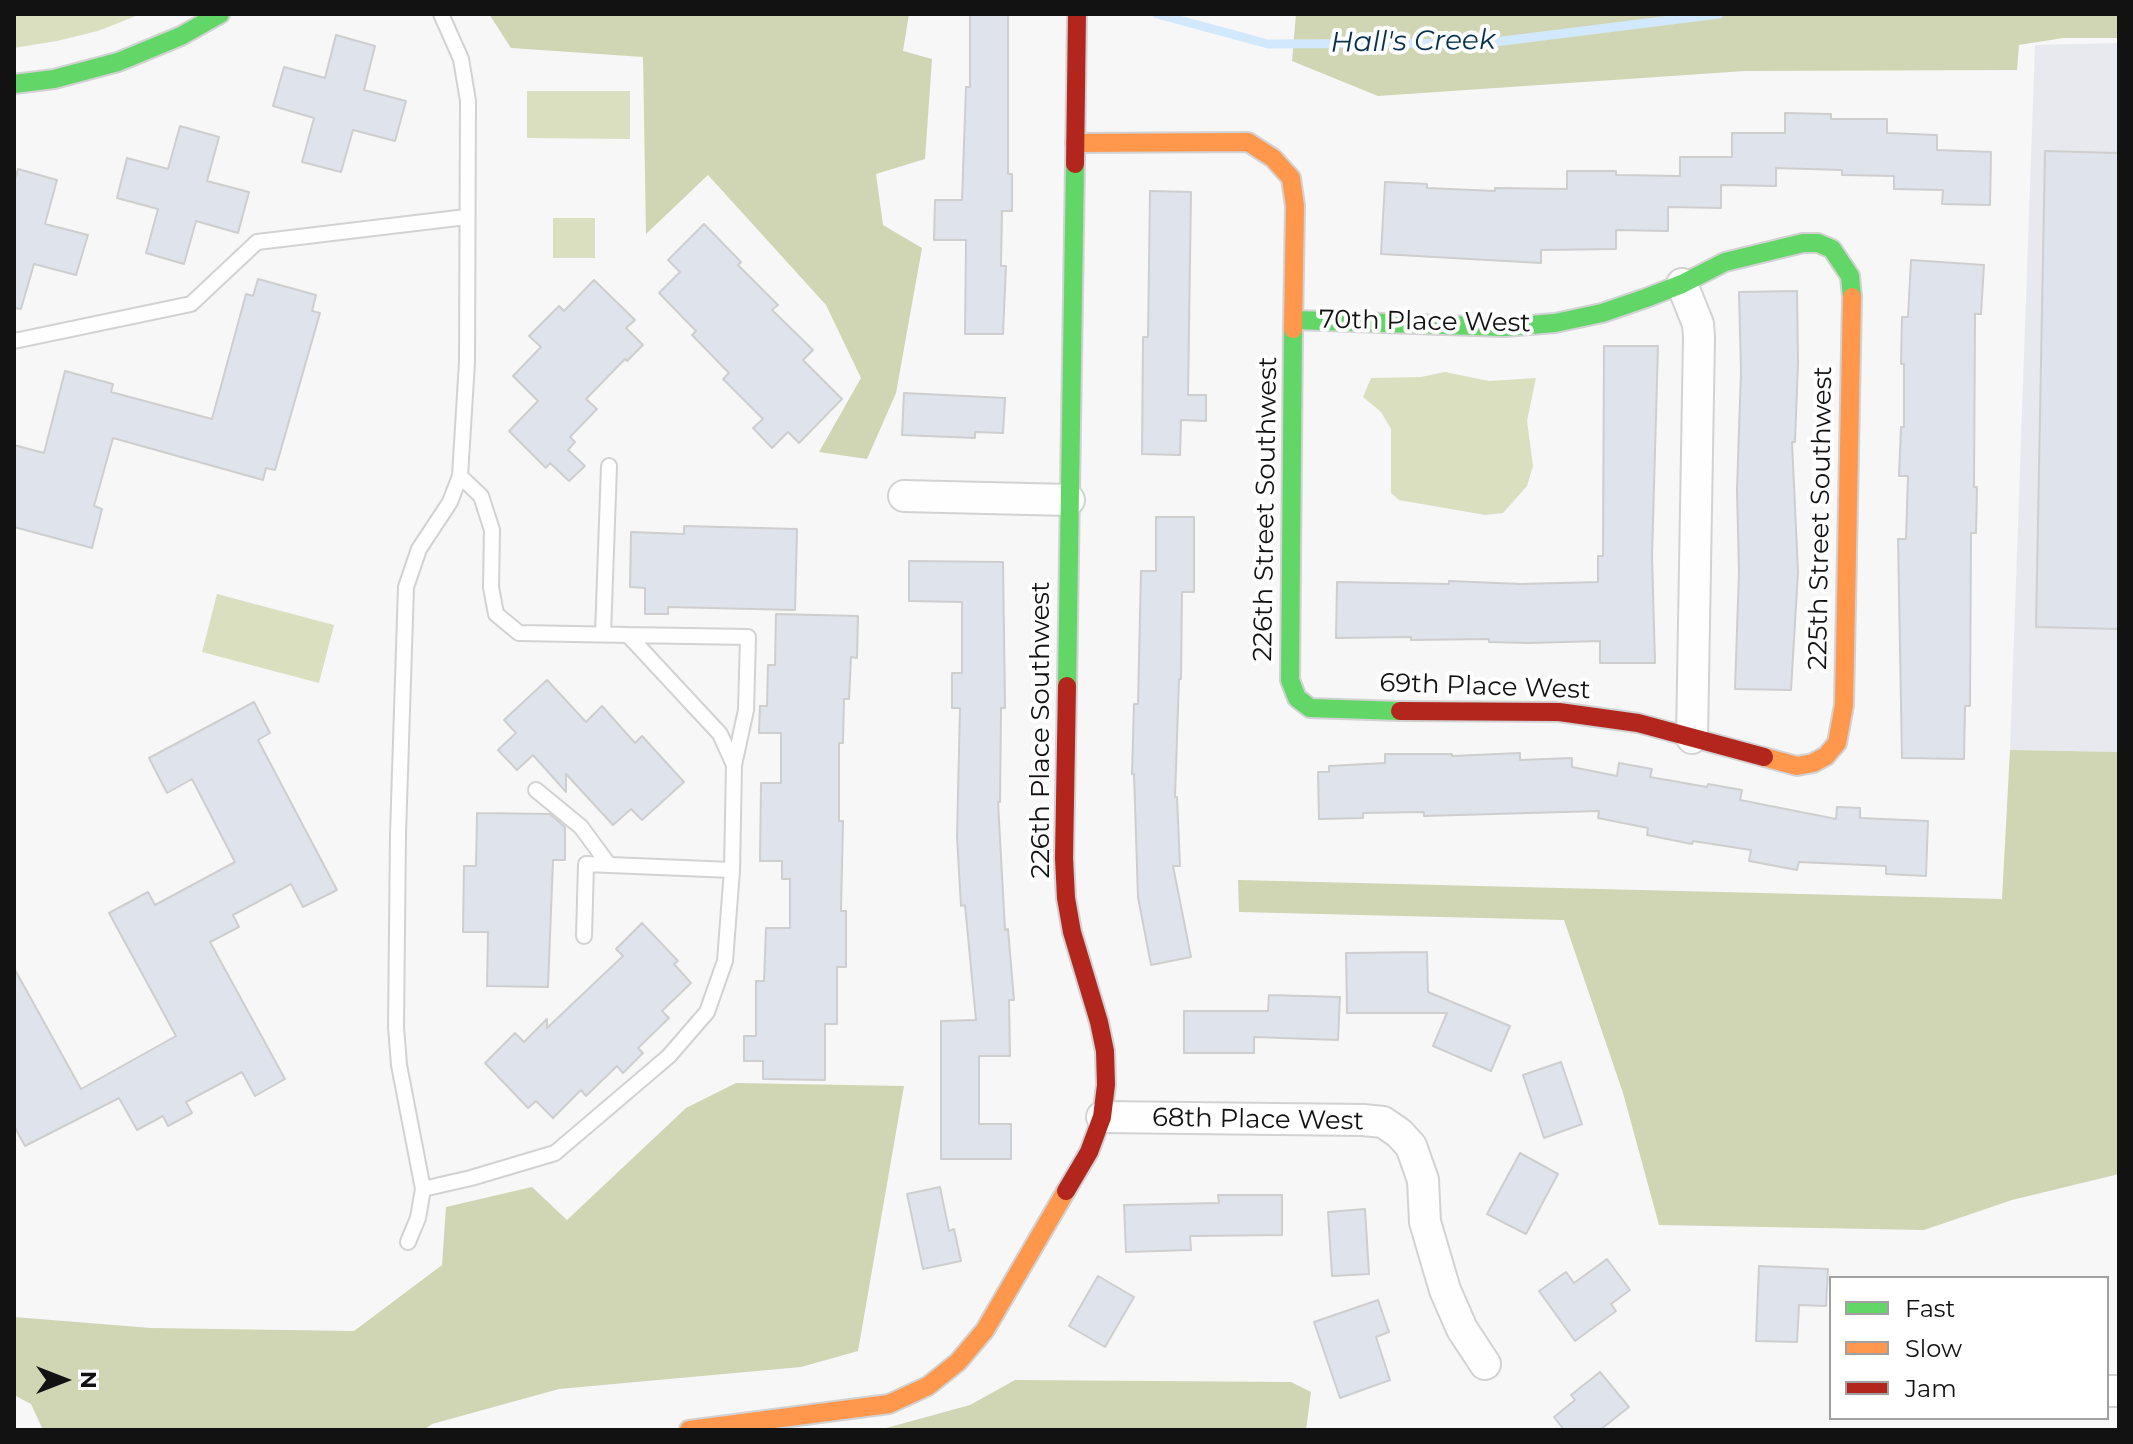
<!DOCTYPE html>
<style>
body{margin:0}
#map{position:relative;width:2133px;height:1444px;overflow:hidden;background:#f7f7f8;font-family:Montserrat,sans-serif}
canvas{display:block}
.frame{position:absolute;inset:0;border:16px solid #121212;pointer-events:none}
.legend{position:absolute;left:1829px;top:1276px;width:280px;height:144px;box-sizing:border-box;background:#fff;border:2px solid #a0a0a0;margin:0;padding:10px 14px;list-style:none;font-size:24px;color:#121212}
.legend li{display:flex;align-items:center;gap:16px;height:40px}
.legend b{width:40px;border:2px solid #a0a0a0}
.north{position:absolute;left:24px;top:1340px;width:80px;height:80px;-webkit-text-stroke:6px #fff;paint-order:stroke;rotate:90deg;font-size:22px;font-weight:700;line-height:32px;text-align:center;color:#121212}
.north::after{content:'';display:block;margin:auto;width:28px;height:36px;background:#121212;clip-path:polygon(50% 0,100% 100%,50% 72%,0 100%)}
</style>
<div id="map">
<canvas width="2133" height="1444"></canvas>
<div class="frame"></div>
<ul class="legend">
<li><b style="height:10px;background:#63d668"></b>Fast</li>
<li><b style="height:10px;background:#ff974d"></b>Slow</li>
<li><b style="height:10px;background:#b3261e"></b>Jam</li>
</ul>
<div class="north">N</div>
</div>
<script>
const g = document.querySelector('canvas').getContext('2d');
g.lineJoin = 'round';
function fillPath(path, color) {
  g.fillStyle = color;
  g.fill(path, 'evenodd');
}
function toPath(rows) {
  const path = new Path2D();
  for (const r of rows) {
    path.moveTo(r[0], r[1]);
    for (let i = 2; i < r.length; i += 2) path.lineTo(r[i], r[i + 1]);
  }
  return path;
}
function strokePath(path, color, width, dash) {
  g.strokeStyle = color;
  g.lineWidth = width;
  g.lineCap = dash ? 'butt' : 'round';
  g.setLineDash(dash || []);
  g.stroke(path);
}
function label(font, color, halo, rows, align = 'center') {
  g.font = font + ' Montserrat,sans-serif';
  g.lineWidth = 8;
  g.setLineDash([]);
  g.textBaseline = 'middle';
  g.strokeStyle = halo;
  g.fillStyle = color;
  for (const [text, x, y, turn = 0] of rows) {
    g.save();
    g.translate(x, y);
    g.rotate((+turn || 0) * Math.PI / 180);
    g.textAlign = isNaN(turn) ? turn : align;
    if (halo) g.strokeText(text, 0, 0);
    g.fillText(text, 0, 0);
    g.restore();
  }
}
fillPath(toPath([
 [2119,43,2119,752,2010,750,2035,45]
]), '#e7e9ee');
fillPath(toPath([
 [14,14,141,14,98,31,57,41,14,48],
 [527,91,630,91,630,139,527,138],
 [553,218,595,218,595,258,553,258],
 [1445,372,1489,381,1536,378,1527,421,1533,466,1527,486,1503,513,1485,515,1399,500,1391,493,1391,429,1381,412,1363,397,1371,378,1421,377],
 [217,594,334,625,319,683,202,652]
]), '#dadfc0');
fillPath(toPath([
 [489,14,909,14,903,51,932,59,925,159,876,174,883,225,922,248,896,393,867,459,819,452,861,378,826,305,708,175,646,234,643,57,511,48],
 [1296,14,2119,14,2119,38,2063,38,2019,45,2017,70,1745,71,1378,96,1292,61],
 [2010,750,2119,752,2119,1174,2012,1200,1924,1230,1659,1225,1623,1093,1564,920,1239,912,1238,880,2002,899],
 [736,1083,904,1086,858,1351,801,1367,559,1389,432,1424,424,1430,43,1430,31,1404,14,1395,14,1317,151,1328,354,1331,442,1265,446,1207,532,1187,567,1220,686,1108],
 [1015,1380,1291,1382,1311,1392,1306,1430,879,1430,970,1405]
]), '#d0d5b3');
strokePath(toPath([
 [1157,14,1268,44,1487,43,1719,14]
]), '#d2e9fd', 9);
const building = toPath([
 [970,14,1008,14,1008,174,1012,174,1012,211,1002,211,1001,266,1006,266,1003,334,965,334,966,240,934,240,935,200,962,200,966,87,970,87,970,14],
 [336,35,375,46,364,90,406,101,395,141,353,130,341,172,302,162,314,118,273,106,284,67,325,78,336,35],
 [1785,113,1831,114,1831,119,1887,119,1887,133,1937,135,1937,150,1991,152,1990,205,1942,204,1943,190,1894,189,1894,176,1842,175,1842,170,1776,168,1776,186,1721,185,1721,208,1668,207,1668,231,1616,230,1616,249,1541,250,1541,263,1381,254,1385,182,1427,184,1427,188,1495,191,1495,188,1567,189,1567,171,1616,171,1616,175,1680,176,1680,157,1732,157,1732,133,1785,133,1785,113],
 [180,126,219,137,207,181,249,192,238,233,196,221,184,264,146,253,158,209,117,198,127,158,168,169,180,126],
 [2045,151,2119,153,2119,629,2036,627,2045,151],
 [18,169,57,180,45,224,88,235,76,275,34,264,21,309,14,308,14,183,18,169],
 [1150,191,1191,192,1188,395,1206,395,1206,421,1181,420,1180,455,1142,454,1143,337,1148,337,1150,191],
 [704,224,741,262,738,265,778,305,772,310,813,350,803,360,842,399,799,443,788,432,772,448,753,428,763,419,723,379,729,373,692,335,696,331,659,293,680,272,668,260,704,224],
 [1911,260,1984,265,1981,314,1975,314,1974,487,1977,487,1976,533,1971,533,1970,706,1965,706,1964,759,1902,758,1898,539,1906,539,1908,476,1899,476,1901,427,1904,427,1904,364,1901,364,1902,317,1908,317,1911,260],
 [258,279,316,295,312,311,320,313,275,470,266,468,263,480,113,438,94,506,102,509,92,548,14,527,14,445,44,453,65,371,113,384,111,392,212,419,246,294,253,296,258,279],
 [594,280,635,320,626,328,643,345,627,361,625,359,586,399,597,409,570,437,575,442,568,450,585,466,569,481,550,463,546,468,509,431,538,401,513,376,541,347,529,336,559,306,564,311,594,280],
 [1797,291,1798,363,1795,442,1792,442,1798,572,1791,690,1735,689,1739,571,1737,490,1741,371,1739,292,1797,291],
 [1604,346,1658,346,1652,556,1655,663,1600,663,1600,641,1529,643,1489,642,1489,639,1411,640,1411,637,1336,638,1337,582,1449,584,1449,581,1521,584,1598,582,1598,556,1603,556,1604,346],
 [904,393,1005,398,1003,433,975,432,975,438,902,435,904,393],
 [1156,517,1194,517,1194,592,1182,592,1181,679,1179,679,1175,797,1177,797,1180,866,1173,866,1191,957,1151,965,1138,897,1134,774,1132,774,1134,704,1138,704,1141,571,1156,571,1156,517],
 [684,526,797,529,795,610,668,607,668,614,645,614,645,588,630,587,631,532,684,534,684,526],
 [909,561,1003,562,1005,708,1001,708,1000,802,998,802,1005,930,1008,929,1014,1000,1009,1000,1010,1056,979,1056,979,1124,1011,1124,1011,1159,941,1159,941,1021,976,1020,965,905,961,906,957,837,960,708,952,708,952,673,962,673,962,602,909,601,909,561],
 [776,614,858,616,857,658,851,657,849,699,844,699,843,743,839,743,839,821,843,821,841,911,846,911,846,967,837,967,837,1024,825,1024,825,1080,763,1079,763,1061,744,1061,744,1036,756,1036,756,981,764,981,766,928,790,928,790,879,782,879,782,861,760,861,761,783,781,783,781,733,759,733,760,706,767,706,768,665,775,665,776,614],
 [547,680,586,722,602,706,635,743,642,736,684,782,642,820,631,809,613,825,566,774,566,792,533,755,517,770,498,750,516,733,504,720,547,680],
 [254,702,270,733,258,740,337,890,303,907,291,884,233,915,239,927,210,942,285,1079,255,1096,242,1072,186,1102,192,1113,168,1126,163,1116,137,1130,119,1098,25,1146,14,1126,14,968,81,1089,176,1036,109,913,148,892,155,905,235,862,192,779,167,793,149,758,254,702],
 [1520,753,1520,760,1572,758,1572,767,1617,776,1619,763,1652,769,1650,777,1707,787,1708,784,1742,790,1740,800,1836,819,1837,807,1860,808,1860,818,1928,821,1926,876,1886,874,1886,866,1799,862,1797,870,1749,861,1751,850,1693,841,1692,844,1647,835,1648,828,1598,818,1599,811,1424,816,1424,812,1363,813,1363,818,1319,819,1318,772,1329,772,1329,766,1385,763,1385,754,1452,754,1452,756,1520,753],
 [477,813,550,814,565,827,565,860,553,860,548,987,487,986,488,932,463,932,464,866,476,866,477,813],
 [642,923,678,961,674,964,691,983,662,1011,669,1018,638,1048,643,1053,623,1073,617,1066,586,1096,581,1090,553,1118,536,1101,528,1108,485,1063,515,1033,524,1042,547,1019,547,1028,623,956,616,949,642,923],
 [1427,952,1428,992,1510,1026,1491,1071,1433,1046,1447,1013,1347,1013,1346,953,1427,952],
 [1269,995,1340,997,1338,1040,1254,1037,1254,1053,1184,1053,1184,1011,1268,1011,1269,995],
 [1561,1062,1582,1124,1544,1138,1523,1075,1561,1062],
 [1520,1153,1558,1174,1526,1234,1487,1214,1520,1153],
 [940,1187,949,1231,954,1229,961,1261,923,1269,907,1194,940,1187],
 [1218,1195,1282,1195,1282,1235,1190,1236,1191,1250,1126,1252,1124,1205,1219,1203,1218,1195],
 [1365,1209,1369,1274,1332,1276,1328,1212,1365,1209],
 [1607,1259,1630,1290,1611,1304,1616,1311,1575,1341,1539,1291,1566,1272,1574,1283,1607,1259],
 [1759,1266,1828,1269,1826,1306,1799,1305,1797,1342,1756,1341,1759,1266],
 [1098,1276,1134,1297,1105,1347,1069,1326,1098,1276],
 [1378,1300,1389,1332,1376,1337,1390,1380,1340,1398,1314,1322,1378,1300],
 [1600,1372,1629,1407,1600,1430,1564,1430,1554,1417,1575,1400,1571,1395,1600,1372]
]);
fillPath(building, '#dfe3ec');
strokePath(building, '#cececf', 2);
const lane = toPath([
 [14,341,191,304,257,242,466,217],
 [603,634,609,466],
 [628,635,748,637,746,710,734,765],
 [536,790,581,827,609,865],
 [584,936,586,864,732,870],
 [423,1189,471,1178,555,1153,669,1056,707,1012,725,961,732,870,734,765,720,734,628,635,519,633,496,614,491,587,492,530,481,496,460,476],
 [408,1242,418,1218,423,1189,399,1065,396,1027,398,834,406,587,419,549,450,502,460,476,467,362,468,101,461,59,441,14]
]);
const street = toPath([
 [1682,284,1698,324,1699,337,1692,738],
 [904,496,1069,500],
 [1102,1117,1363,1120,1383,1122,1399,1133,1411,1146,1423,1180,1425,1222,1445,1290,1462,1329,1485,1364],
 [2107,1391,2119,1391]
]);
const fast = toPath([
 [14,84,54,79,118,62,181,36,220,14],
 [1295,320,1504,327,1555,323,1602,313,1646,298,1682,284,1725,262,1803,243,1818,243,1832,249,1850,276,1852,297],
 [1293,329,1290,680,1297,698,1310,708,1400,711],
 [1067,686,1075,164]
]);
const slow = toPath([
 [1075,143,1248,142,1273,158,1291,178,1295,206,1293,329],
 [1764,757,1797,766,1813,763,1826,756,1837,743,1844,705,1852,297],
 [689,1430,889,1404,928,1386,958,1362,985,1330,1066,1191]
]);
const jam = toPath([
 [1075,164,1077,14],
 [1400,711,1559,712,1638,723,1764,757],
 [1066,1191,1089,1152,1102,1117,1106,1085,1105,1051,1099,1022,1072,932,1066,898,1064,858,1067,686]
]);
strokePath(lane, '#d2d2d3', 18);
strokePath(street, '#d2d2d3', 34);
strokePath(fast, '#d2d2d3', 22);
strokePath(slow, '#d2d2d3', 22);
strokePath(jam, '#d2d2d3', 22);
strokePath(lane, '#fefefe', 14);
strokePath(street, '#fefefe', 30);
strokePath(fast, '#63d668', 18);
strokePath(slow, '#ff974d', 18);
strokePath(jam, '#b3261e', 18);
label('26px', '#121212', '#fff', [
 ["70th Place West",1425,322,1],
 ["226th Street Southwest",1266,509,-89],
 ["225th Street Southwest",1821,518,-89],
 ["69th Place West",1485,687,2],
 ["226th Place Southwest",1041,730,-90],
 ["68th Place West",1258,1120,1]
]);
label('italic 28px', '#063350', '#fff', [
 ["Hall's Creek",1413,42,-1]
]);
</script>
